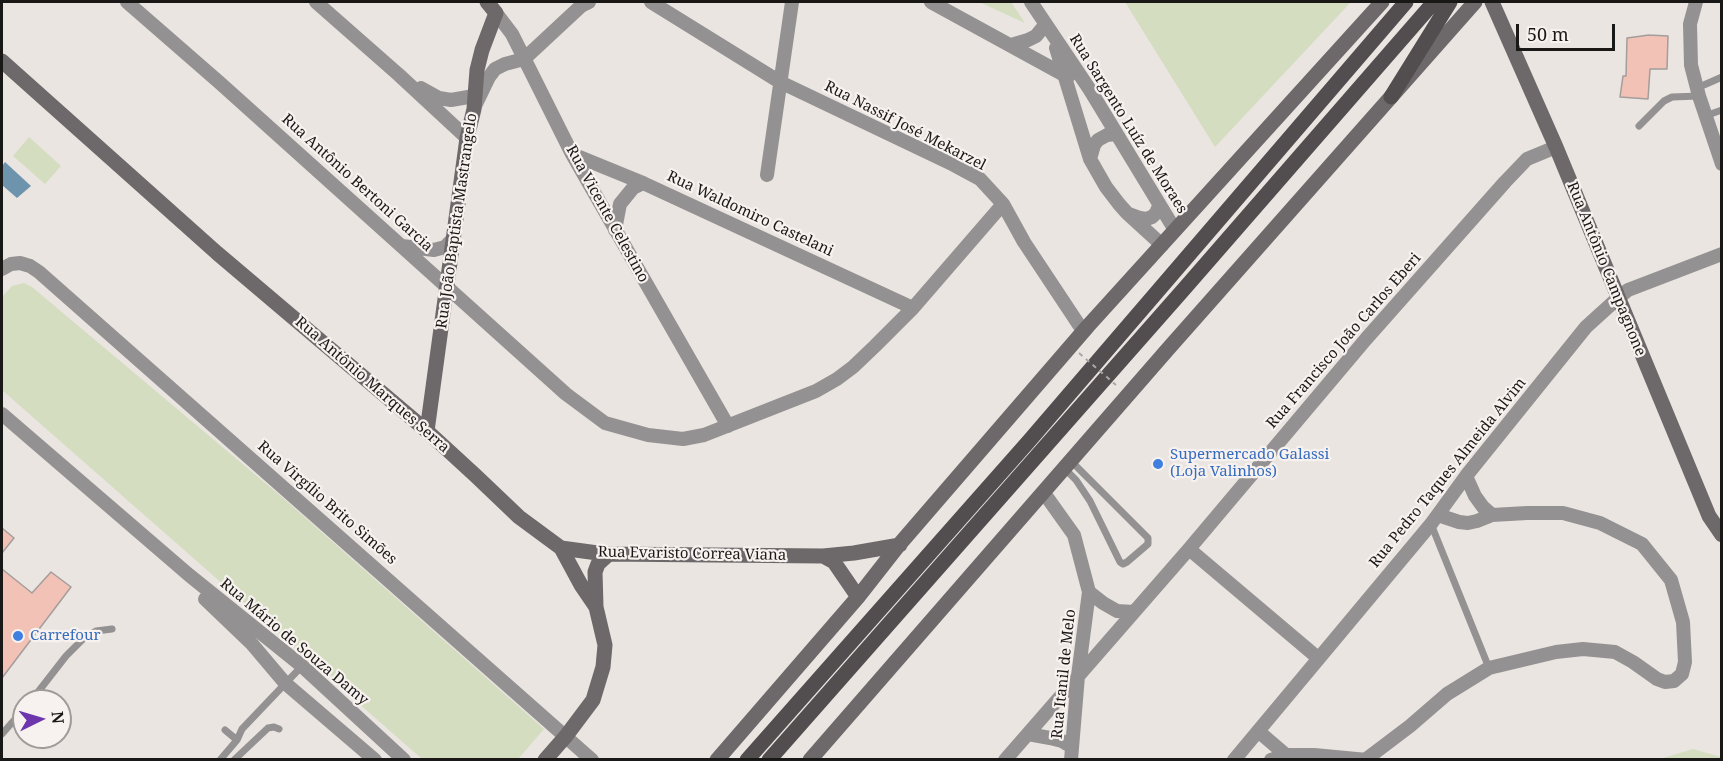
<!DOCTYPE html>
<meta charset="utf-8">
<style>
body{margin:0}
#map{position:relative;width:1723px;height:761px;overflow:hidden;background:#eae5e1;font-family:"Noto Serif",serif}
canvas{display:block}
.frame{position:absolute;inset:0;border:3px solid #1a1816;pointer-events:none}
.north{position:absolute;left:12px;top:689px;width:60px;height:60px;box-sizing:border-box;background:#f7f2ef;border:2px solid #9f9b98;border-radius:50%;rotate:85deg;font-size:16px;font-weight:700;line-height:24px;text-align:center;color:#1a1816}
.north::after{content:'';display:block;margin:auto;width:21px;height:27px;background:#6e36ac;clip-path:polygon(50% 0,100% 100%,50% 72%,0 100%)}
.scale{position:absolute;left:1516px;top:24px;width:99px;height:27px;box-sizing:border-box;border:3px solid #1a1816;border-top:0;padding-left:8px;font-size:18px;line-height:21px;white-space:nowrap;color:#1a1816;-webkit-text-stroke:4px #f7f2ef;paint-order:stroke}
</style>
<div id="map">
<canvas width="1723" height="761"></canvas>
<div class="frame"></div>
<div class="north">N</div>
<div class="scale">50 m</div>
</div>
<script>
const g = document.querySelector('canvas').getContext('2d');
g.lineJoin = 'round';
function fillPath(path, color) {
  g.fillStyle = color;
  g.fill(path, 'evenodd');
}
function toPath(rows) {
  const path = new Path2D();
  for (const r of rows) {
    path.moveTo(r[0], r[1]);
    for (let i = 2; i < r.length; i += 2) path.lineTo(r[i], r[i + 1]);
  }
  return path;
}
function strokePath(path, color, width, dash) {
  g.strokeStyle = color;
  g.lineWidth = width;
  g.lineCap = dash ? 'butt' : 'round';
  g.setLineDash(dash || []);
  g.stroke(path);
}
function label(font, color, halo, rows, align = 'center') {
  g.font = font + ' "Noto Serif",serif';
  g.lineWidth = 4.5;
  g.setLineDash([]);
  g.textBaseline = 'middle';
  g.strokeStyle = halo;
  g.fillStyle = color;
  for (const [text, x, y, turn = 0] of rows) {
    g.save();
    g.translate(x, y);
    g.rotate((+turn || 0) * Math.PI / 180);
    g.textAlign = isNaN(turn) ? turn : align;
    if (halo) g.strokeText(text, 0, 0);
    g.fillText(text, 0, 0);
    g.restore();
  }
}
fillPath(toPath([
 [979,2,1011,2,1025,23],
 [1125,2,1351,2,1215,147],
 [29,137,61,166,45,184,13,156],
 [24,283,32,287,283,498,544,729,518,759,422,759,2,390,2,297,12,286],
 [1693,749,1721,757,1721,759,1660,759]
]), '#d4ddbf');
fillPath(toPath([
 [5,162,31,186,17,198,2,185,2,166]
]), '#6d93ad');
const building = toPath([
 [1649,35,1668,36,1667,69,1650,69,1648,99,1620,97,1623,76,1626,76,1627,38,1649,35],
 [2,528,14,538,2,553,2,528],
 [2,569,32,593,51,572,71,587,2,678,2,569]
]);
fillPath(building, '#f2c2b7');
strokePath(building, '#a39d9b', 1.5);
strokePath(toPath([
 [1697,88,1722,77],
 [1705,116,1722,110],
 [1639,126,1664,101,1672,97,1699,96],
 [1065,469,1076,480,1090,501,1120,562,1123,564,1127,562,1148,544,1148,538,1072,462],
 [1431,524,1489,668],
 [31,701,66,656,84,638,96,631,112,629],
 [225,730,237,740],
 [2,734,24,709],
 [220,760,237,740,242,729,302,666],
 [234,760,268,728,274,727,279,729]
]), '#949192', 7);
strokePath(toPath([
 [127,2,220,83,566,394,605,423,648,435,683,439,704,435,816,391,837,379,853,367,875,346,913,308,1003,204],
 [316,2,399,75,467,138],
 [651,2,780,82,954,165,980,179,1003,204,1024,242,1083,331],
 [931,2,1068,77],
 [1031,2,1090,90,1175,230],
 [1696,2,1690,24,1691,65,1699,96,1722,164],
 [496,13,512,34,572,154,728,426],
 [1011,45,1028,40,1036,36,1045,25],
 [1056,48,1090,159,1106,187,1119,204,1127,213,1162,245],
 [421,88,439,98,451,100,474,96],
 [475,106,489,77,495,69,505,64,524,59,581,6,589,2],
 [572,154,643,183,913,308],
 [1090,159,1094,145,1098,140,1107,135,1116,134],
 [767,175,792,2],
 [1129,214,1140,218,1146,219,1152,217,1156,213,1159,206],
 [615,230,620,204,633,188,643,183],
 [402,246,434,250,445,247,454,238],
 [2,269,11,264,20,263,30,266,39,272,592,760],
 [2,414,189,575,302,666,404,760],
 [1466,476,1475,496,1483,507,1492,515],
 [1044,493,1074,535,1089,592,1078,676,1071,760],
 [1189,549,1318,658],
 [1089,592,1103,603,1117,611,1134,612],
 [205,599,252,644,285,683,375,760],
 [1258,731,1286,755],
 [1028,734,1050,738,1062,741,1072,747],
 [1005,760,1189,549,1366,339,1505,182,1527,159,1556,147],
 [1234,760,1431,524,1466,476,1586,327,1618,298,1628,290,1722,254],
 [1271,760,1286,755,1314,755,1367,760],
 [1365,760,1410,726,1447,694,1489,668,1556,652,1583,649,1615,652,1633,662,1657,679,1665,682,1674,681,1682,674,1685,662,1683,622,1671,580,1642,544,1600,523,1563,513,1527,513,1492,515,1477,521,1468,523,1459,522,1438,515]
]), '#949192', 14);
strokePath(toPath([
 [1492,2,1556,147,1709,516,1722,535],
 [2,61,217,253,427,431,476,476,519,517,561,548,581,585,596,607,605,645,603,667,593,700,566,736,545,760],
 [427,431,467,138,474,109,477,70,482,50,496,13,487,2],
 [561,548,605,554,823,556,854,553,900,545],
 [823,556,834,562,858,597],
 [596,607,595,572,598,564,609,554],
 [717,760,858,597,898,546,1088,326,1382,2],
 [810,760,1168,349,1475,2]
]), '#6d696b', 15);
strokePath(toPath([
 [1391,97,1450,2],
 [747,760,1029,441,1406,2],
 [769,760,1184,289,1434,2]
]), '#524d4f', 15);
strokePath(toPath([
 [1079,353,1116,385]
]), '#aaa6a3', 2, [4.5, 4.5]);
for (const [x, y, r, color] of [
 [1158,464,6,"#3f7fe0"],
 [18,636,6,"#3f7fe0"]
]) {
  const dot = new Path2D();
  dot.arc(x, y, r, 0, 2 * Math.PI);
  g.fillStyle = color;
  g.fill(dot);
  strokePath(dot, '#f7f2ef', 2);
}
label('15px', '#1a1816', '#f7f2ef', [
 ["Rua Sargento Luíz de Moraes",1128,124,58],
 ["Rua Nassif José Mekarzel",905,126,27],
 ["Rua Antônio Bertoni Garcia",357,183,42],
 ["Rua Vicente Celestino",607,214,61],
 ["Rua Waldomiro Castelani",750,214,25],
 ["Rua João Baptista Mastrangelo",457,221,-82],
 ["Rua Antônio Campagnone",1606,269,68],
 ["Rua Francisco João Carlos Eberi",1344,341,-49],
 ["Rua Antônio Marques Serra",372,385,41],
 ["Rua Pedro Taques Almeida Alvim",1448,473,-51],
 ["Rua Virgílio Brito Simões",327,503,41],
 ["Rua Evaristo Correa Viana",692,554,1],
 ["Rua Mário de Souza Damy",294,642,40],
 ["Rua Itanil de Melo",1064,674,-84]
]);
label('15px', '#366cbe', '#f7f2ef', [
 ["Supermercado Galassi",1170,455],
 ["(Loja Valinhos)",1170,472],
 ["Carrefour",30,636]
], 'left');
</script>
